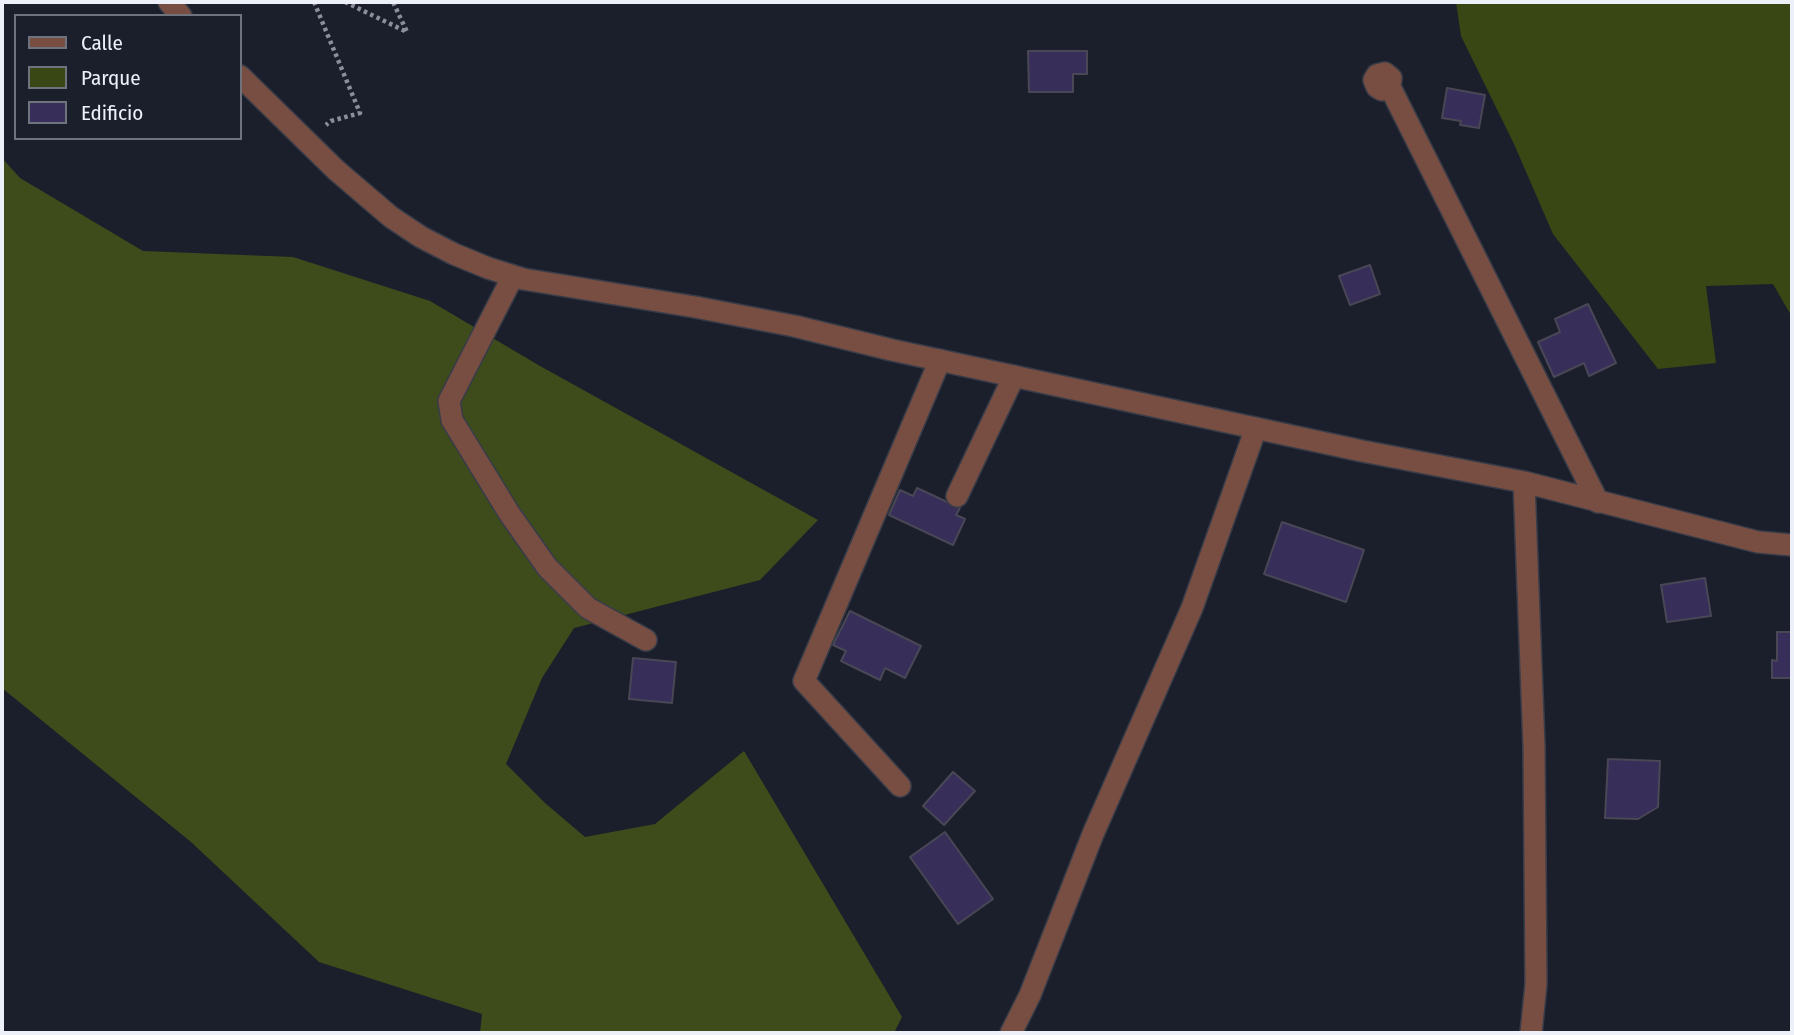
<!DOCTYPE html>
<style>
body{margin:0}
#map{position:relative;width:1794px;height:1035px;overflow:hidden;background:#1b1f2b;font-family:"Fira Sans Condensed",sans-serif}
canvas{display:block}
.frame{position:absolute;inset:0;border:4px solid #edf0f9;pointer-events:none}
.legend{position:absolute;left:14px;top:14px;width:228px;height:126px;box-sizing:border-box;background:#1b1f2b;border:2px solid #6f737d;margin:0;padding:9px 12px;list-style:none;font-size:21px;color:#edf0f9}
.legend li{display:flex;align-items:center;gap:14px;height:35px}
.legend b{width:35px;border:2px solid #6f737d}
</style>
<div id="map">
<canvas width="1794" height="1035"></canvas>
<div class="frame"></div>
<ul class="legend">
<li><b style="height:9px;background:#784e42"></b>Calle</li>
<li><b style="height:19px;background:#394715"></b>Parque</li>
<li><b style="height:19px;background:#372e59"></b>Edificio</li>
</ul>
</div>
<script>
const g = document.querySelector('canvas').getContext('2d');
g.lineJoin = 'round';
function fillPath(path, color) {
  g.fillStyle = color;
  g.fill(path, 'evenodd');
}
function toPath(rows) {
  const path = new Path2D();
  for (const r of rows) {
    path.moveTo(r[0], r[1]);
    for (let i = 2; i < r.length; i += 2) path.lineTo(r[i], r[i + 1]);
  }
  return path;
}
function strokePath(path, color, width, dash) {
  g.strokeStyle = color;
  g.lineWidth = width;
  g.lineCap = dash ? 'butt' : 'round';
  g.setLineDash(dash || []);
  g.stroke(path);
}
fillPath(toPath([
 [1456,2,1792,2,1792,317,1773,284,1706,286,1716,363,1658,369,1553,234,1514,144,1461,36]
]), '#394715');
fillPath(toPath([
 [2,158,20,178,143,251,293,257,430,301,540,366,818,520,760,580,574,628,542,678,506,764,545,803,585,837,655,824,744,751,902,1017,894,1033,480,1033,482,1014,319,962,191,842,2,688]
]), '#3e4c1b');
const building = toPath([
 [1028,51,1087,51,1087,74,1073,74,1073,92,1029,92,1028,51],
 [1447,88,1485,95,1479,128,1460,125,1461,121,1442,118,1447,88],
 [1370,265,1380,294,1350,305,1339,276,1370,265],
 [1588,304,1616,363,1589,376,1584,363,1554,377,1538,342,1560,332,1555,319,1588,304],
 [917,488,960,508,956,515,965,519,953,545,889,515,900,490,913,496,917,488],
 [1282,522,1364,550,1346,602,1264,574,1282,522],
 [1705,578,1711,616,1667,622,1661,585,1705,578],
 [850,611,921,646,905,678,885,668,880,680,841,661,846,651,833,645,850,611],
 [1777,632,1792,632,1792,678,1772,678,1772,660,1777,661,1777,632],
 [633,658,676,662,672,703,629,699,633,658],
 [1608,759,1660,761,1658,807,1638,819,1605,818,1608,759],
 [953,772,975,791,944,825,923,806,953,772],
 [945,832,993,899,958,924,910,857,945,832]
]);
fillPath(building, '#372e59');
strokePath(building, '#494756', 2);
const minor = toPath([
 [169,2,181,16],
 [240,76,336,170,391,217,421,237,454,254,488,268,523,279,695,307,794,326,892,350,1362,451,1524,482,1758,542,1792,545],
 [1390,87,1382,90,1377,87,1374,80,1377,75,1385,73,1391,78,1390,87,1598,502],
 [513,276,449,401,452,420,509,513,547,567,588,608,646,640],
 [1524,482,1534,747,1536,984,1531,1033],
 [957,496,1014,376],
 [900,786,804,681,940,360],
 [1011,1033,1030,995,1093,834,1192,608,1256,428]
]);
strokePath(minor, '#383c48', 24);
strokePath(toPath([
 [314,2,360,113,331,121,326,125],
 [345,2,407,32,393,2]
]), '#8c8f9a', 4.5, [3.5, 3.5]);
strokePath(minor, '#784e42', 21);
</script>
